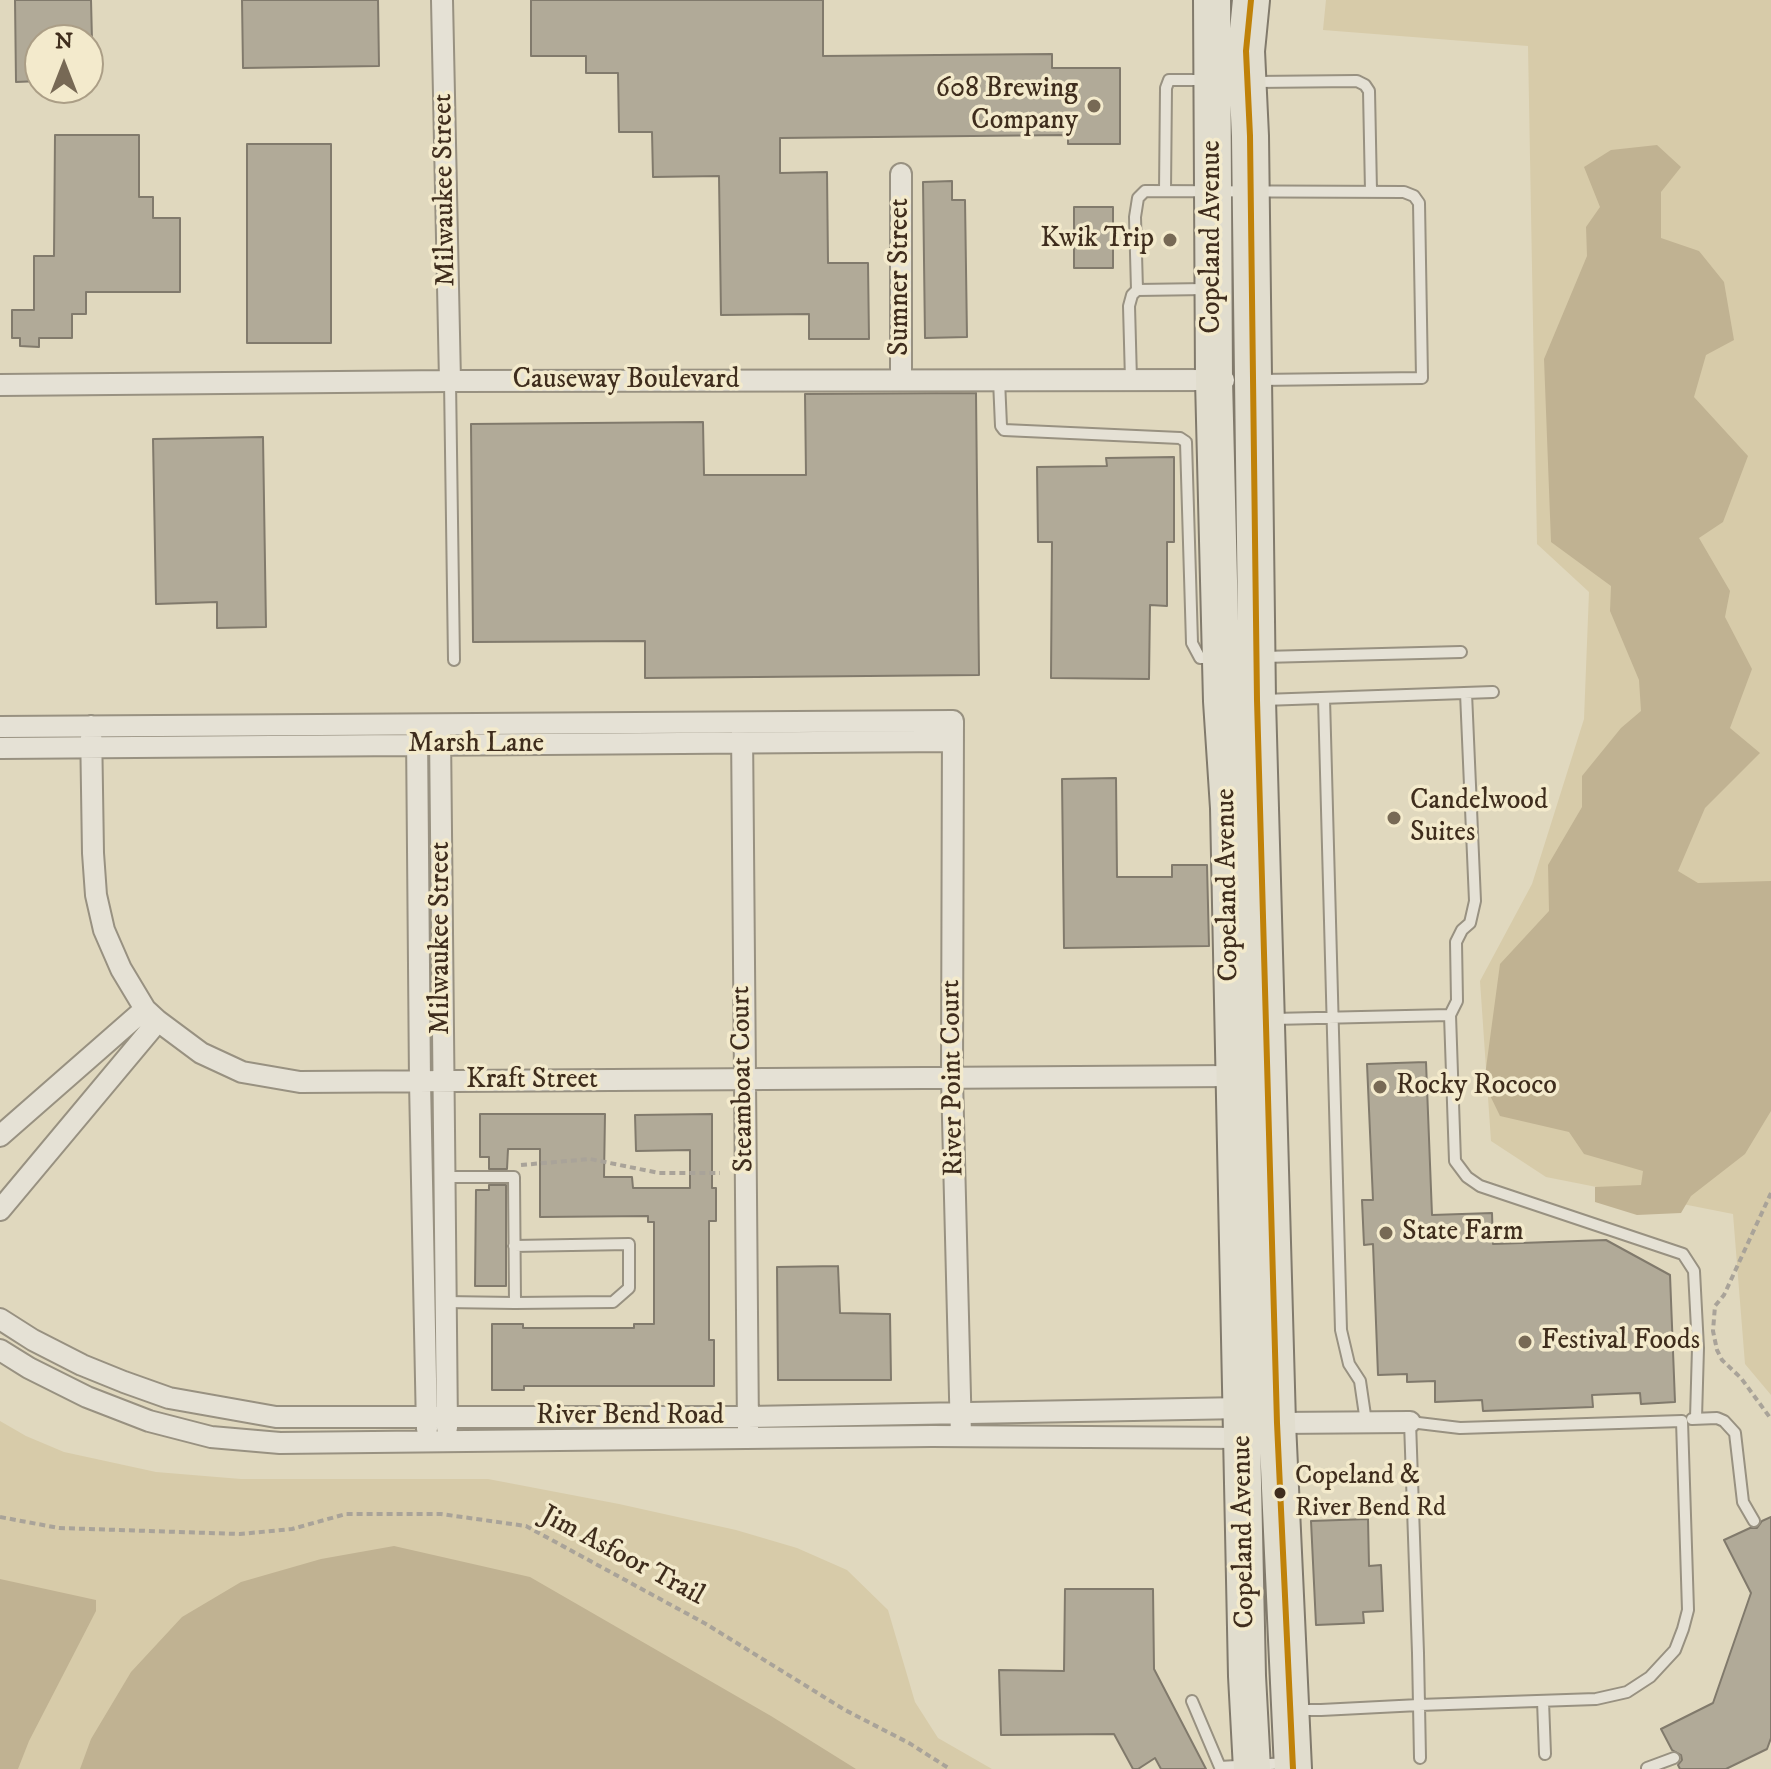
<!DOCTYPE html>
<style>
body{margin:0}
#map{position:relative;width:1771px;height:1769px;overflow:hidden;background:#e0d8be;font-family:"IM FELL DW Pica",serif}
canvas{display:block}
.north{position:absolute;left:24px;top:24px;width:80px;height:80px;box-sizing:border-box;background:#f3eacc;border:2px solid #ab9e86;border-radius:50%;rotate:0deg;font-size:22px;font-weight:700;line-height:32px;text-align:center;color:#3f2d1d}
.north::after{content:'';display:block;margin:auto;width:28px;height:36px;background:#776955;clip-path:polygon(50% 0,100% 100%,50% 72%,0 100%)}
</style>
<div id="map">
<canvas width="1771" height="1769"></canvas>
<div class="north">N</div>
</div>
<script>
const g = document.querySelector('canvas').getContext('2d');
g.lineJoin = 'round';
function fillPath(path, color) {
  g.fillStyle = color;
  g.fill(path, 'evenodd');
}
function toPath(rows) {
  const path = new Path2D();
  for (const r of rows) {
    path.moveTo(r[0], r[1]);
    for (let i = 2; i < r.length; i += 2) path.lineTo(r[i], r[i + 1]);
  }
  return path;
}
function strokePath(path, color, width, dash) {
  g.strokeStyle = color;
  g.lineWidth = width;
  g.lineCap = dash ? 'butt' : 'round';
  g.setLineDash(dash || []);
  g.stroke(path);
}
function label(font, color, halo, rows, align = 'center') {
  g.font = font + ' "IM FELL DW Pica",serif';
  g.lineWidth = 7;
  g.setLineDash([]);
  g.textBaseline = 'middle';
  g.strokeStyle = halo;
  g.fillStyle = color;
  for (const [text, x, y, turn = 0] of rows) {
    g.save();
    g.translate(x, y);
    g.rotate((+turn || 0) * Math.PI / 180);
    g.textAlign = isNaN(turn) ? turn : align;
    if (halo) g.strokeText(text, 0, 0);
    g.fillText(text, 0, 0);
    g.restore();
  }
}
fillPath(toPath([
 [1326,0,1771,0,1771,1395,1745,1364,1733,1214,1546,1177,1491,1141,1480,981,1532,884,1584,719,1589,592,1537,544,1528,46,1323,30],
 [0,1421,26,1436,64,1452,156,1472,241,1479,488,1479,619,1504,736,1530,797,1548,847,1570,888,1610,915,1702,938,1738,992,1769,0,1769]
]), '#d7cba9');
fillPath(toPath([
 [1657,145,1681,167,1661,192,1661,238,1699,251,1724,282,1734,340,1706,355,1694,397,1748,456,1723,522,1699,538,1730,591,1725,617,1752,669,1730,728,1760,753,1705,808,1678,871,1698,883,1771,881,1771,1111,1745,1154,1691,1196,1681,1213,1637,1215,1595,1202,1595,1187,1641,1185,1643,1171,1584,1154,1569,1132,1500,1116,1484,1083,1500,964,1549,911,1548,865,1582,807,1582,776,1621,728,1641,711,1639,680,1610,611,1611,586,1551,542,1544,359,1587,256,1586,227,1600,207,1584,167,1611,150],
 [394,1546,530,1577,771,1716,856,1769,80,1769,91,1739,131,1672,182,1617,241,1582,321,1559],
 [0,1579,96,1600,96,1611,29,1741,18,1769,0,1769]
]), '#c0b292');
const building = toPath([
 [15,0,91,0,92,40,40,40,40,81,16,82,15,0],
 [242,0,378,0,379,66,243,68,242,0],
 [531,0,823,0,823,56,1052,54,1052,68,1120,68,1120,144,1068,144,1068,135,780,138,780,173,827,172,828,263,868,263,869,339,809,339,809,314,721,315,719,176,653,177,652,132,619,132,618,73,586,73,586,56,531,56,531,0],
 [55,135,139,135,139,197,153,197,153,218,180,218,180,292,86,292,86,314,72,314,72,338,39,338,39,347,20,346,20,338,12,338,12,310,34,310,34,256,54,256,55,135],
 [247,144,331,144,331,343,247,343,247,144],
 [952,181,952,200,965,200,967,337,925,338,923,182,952,181],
 [1074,207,1113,207,1113,268,1074,268,1074,207],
 [976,393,979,675,645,678,645,641,473,642,471,424,703,422,704,475,806,475,805,394,976,393],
 [263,437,266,627,217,628,217,602,156,604,153,439,263,437],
 [1174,457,1174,542,1167,542,1167,606,1150,605,1149,679,1051,678,1052,542,1038,542,1037,467,1107,466,1106,458,1174,457],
 [1116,778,1117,877,1172,877,1172,865,1207,865,1209,946,1064,948,1062,779,1116,778],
 [1426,1062,1432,1215,1492,1213,1493,1244,1606,1240,1670,1275,1675,1402,1641,1404,1640,1393,1592,1395,1593,1407,1483,1411,1482,1400,1435,1402,1435,1381,1407,1382,1407,1374,1378,1375,1373,1244,1364,1245,1362,1200,1373,1200,1367,1064,1426,1062],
 [480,1114,605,1114,604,1177,632,1177,633,1188,690,1188,690,1150,636,1151,635,1115,712,1114,712,1188,716,1188,716,1221,709,1221,709,1340,714,1340,714,1386,524,1386,524,1390,492,1390,492,1324,523,1324,523,1328,634,1328,634,1324,654,1324,654,1222,648,1222,648,1216,540,1217,540,1149,508,1149,507,1169,489,1169,489,1157,480,1157,480,1114],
 [489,1185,506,1185,506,1286,475,1286,476,1190,489,1190,489,1185],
 [838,1266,840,1313,890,1314,891,1380,778,1380,777,1267,838,1266],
 [1771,1517,1771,1738,1767,1749,1726,1769,1680,1769,1678,1765,1682,1760,1681,1755,1672,1750,1661,1729,1713,1703,1751,1593,1724,1540,1750,1528,1757,1528,1762,1521,1771,1517],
 [1368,1519,1369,1566,1381,1565,1383,1611,1363,1612,1364,1623,1316,1625,1311,1521,1368,1519],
 [1065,1589,1153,1589,1154,1669,1206,1769,1161,1769,1155,1758,1138,1769,1133,1769,1114,1734,1001,1735,999,1670,1064,1671,1065,1589]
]);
fillPath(building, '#b1aa98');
strokePath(building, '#817a6c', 2);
const lane = toPath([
 [1255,82,1357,81,1365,85,1369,91,1371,191],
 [1165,191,1166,88,1169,80,1207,80],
 [1137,290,1135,217,1138,198,1145,191,1404,192,1414,196,1419,203,1422,378,1258,380],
 [999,380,1001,426,1004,430,1180,438,1186,442,1192,643,1200,658,1215,658],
 [1131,380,1129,306,1132,295,1137,290,1206,289],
 [450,381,454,660],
 [1263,657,1461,652],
 [1466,693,1475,901,1470,923,1462,930,1456,942,1457,1001,1450,1015,1455,1161,1467,1177,1480,1186,1683,1254,1694,1271,1698,1348,1696,1418],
 [1324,698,1341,1330,1349,1364,1360,1381,1366,1422],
 [1263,700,1493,692],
 [1273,1019,1450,1015],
 [444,1177,514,1177,515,1303,445,1302],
 [514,1246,629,1244,629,1288,613,1302,515,1303],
 [1692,1419,1717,1418,1724,1421,1735,1433,1743,1502,1754,1521],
 [1192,1701,1220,1767,1287,1763],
 [1543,1701,1545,1754],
 [1298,1710,1321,1710,1419,1705,1596,1699,1627,1692,1650,1677,1675,1650,1683,1629,1688,1610,1682,1421,1460,1428,1410,1422,1418,1653,1419,1705,1420,1758],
 [1647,1768,1674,1758]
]);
const street = toPath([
 [442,0,450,381],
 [901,380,901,174],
 [0,385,450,381,1224,380],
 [91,726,93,853,96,895,104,930,121,969,145,1009,158,1021,201,1053,242,1072,300,1082,1233,1076],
 [0,727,953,721,952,1079,961,1436],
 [742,729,748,1429],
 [440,732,447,1428],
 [417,733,420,1082,427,1429],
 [0,748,953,741],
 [0,1136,145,1009],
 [0,1210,158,1021],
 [0,1319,33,1340,82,1365,124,1382,169,1398,276,1417,748,1417,1243,1408,1247,1410],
 [0,1350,29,1368,87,1397,149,1421,211,1437,280,1443,932,1436,1243,1438,1277,1423,1410,1422]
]);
const highway = toPath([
 [1212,0,1214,380,1222,701,1229,808,1247,1676,1252,1769],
 [1251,0,1246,51,1250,136,1257,700,1277,1423,1293,1769]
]);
strokePath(lane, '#989181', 14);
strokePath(street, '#989181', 24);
strokePath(highway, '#817a6c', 40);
strokePath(toPath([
 [521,1165,590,1159,659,1173,720,1173],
 [1771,1193,1724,1295,1715,1306,1713,1331,1717,1350,1722,1360,1741,1378,1771,1419],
 [0,1517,59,1528,240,1534,292,1529,346,1514,441,1514,526,1526,706,1624,845,1710,909,1743,950,1769]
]), '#a9a399', 4, [6, 4]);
strokePath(lane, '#e5e1d5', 10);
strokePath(street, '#e5e1d5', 20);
strokePath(highway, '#e1ddce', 36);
strokePath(toPath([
 [1251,0,1246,51,1250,136,1257,700,1277,1423,1293,1769]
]), '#c08209', 6);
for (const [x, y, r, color] of [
 [1094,106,8,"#776955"],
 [1170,240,8,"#776955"],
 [1394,818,8,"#776955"],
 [1380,1087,8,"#776955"],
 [1386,1233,8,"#776955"],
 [1525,1342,8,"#776955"],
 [1280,1493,7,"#3f2d1d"]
]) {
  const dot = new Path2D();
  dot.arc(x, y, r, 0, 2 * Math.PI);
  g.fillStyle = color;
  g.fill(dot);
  strokePath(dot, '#f3eacc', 3);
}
label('26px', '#3f2d1d', '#f3eacc', [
 ["Copeland &",1295,1478],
 ["River Bend Rd",1295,1510]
], 'left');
label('28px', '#3f2d1d', '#f3eacc', [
 ["608 Brewing",1078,90,"right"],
 ["Company",1078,122,"right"],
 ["Kwik Trip",1154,240,"right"],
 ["Candelwood",1410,802],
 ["Suites",1410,834],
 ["Rocky Rococo",1396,1087],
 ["State Farm",1402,1233],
 ["Festival Foods",1541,1342]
], 'left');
label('28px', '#3f2d1d', '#f3eacc', [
 ["Milwaukee Street",446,190,-91],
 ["Copeland Avenue",1213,237,-90],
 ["Sumner Street",901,277,-90],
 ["Causeway Boulevard",626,381],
 ["Marsh Lane",476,745],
 ["Copeland Avenue",1229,885,-91],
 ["Milwaukee Street",442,938,-90],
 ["River Point Court",954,1078,-91],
 ["Steamboat Court",744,1079,-91],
 ["Kraft Street",532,1081],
 ["River Bend Road",630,1417],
 ["Copeland Avenue",1245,1532,-91],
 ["Jim Asfoor Trail",622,1557,28]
]);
</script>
